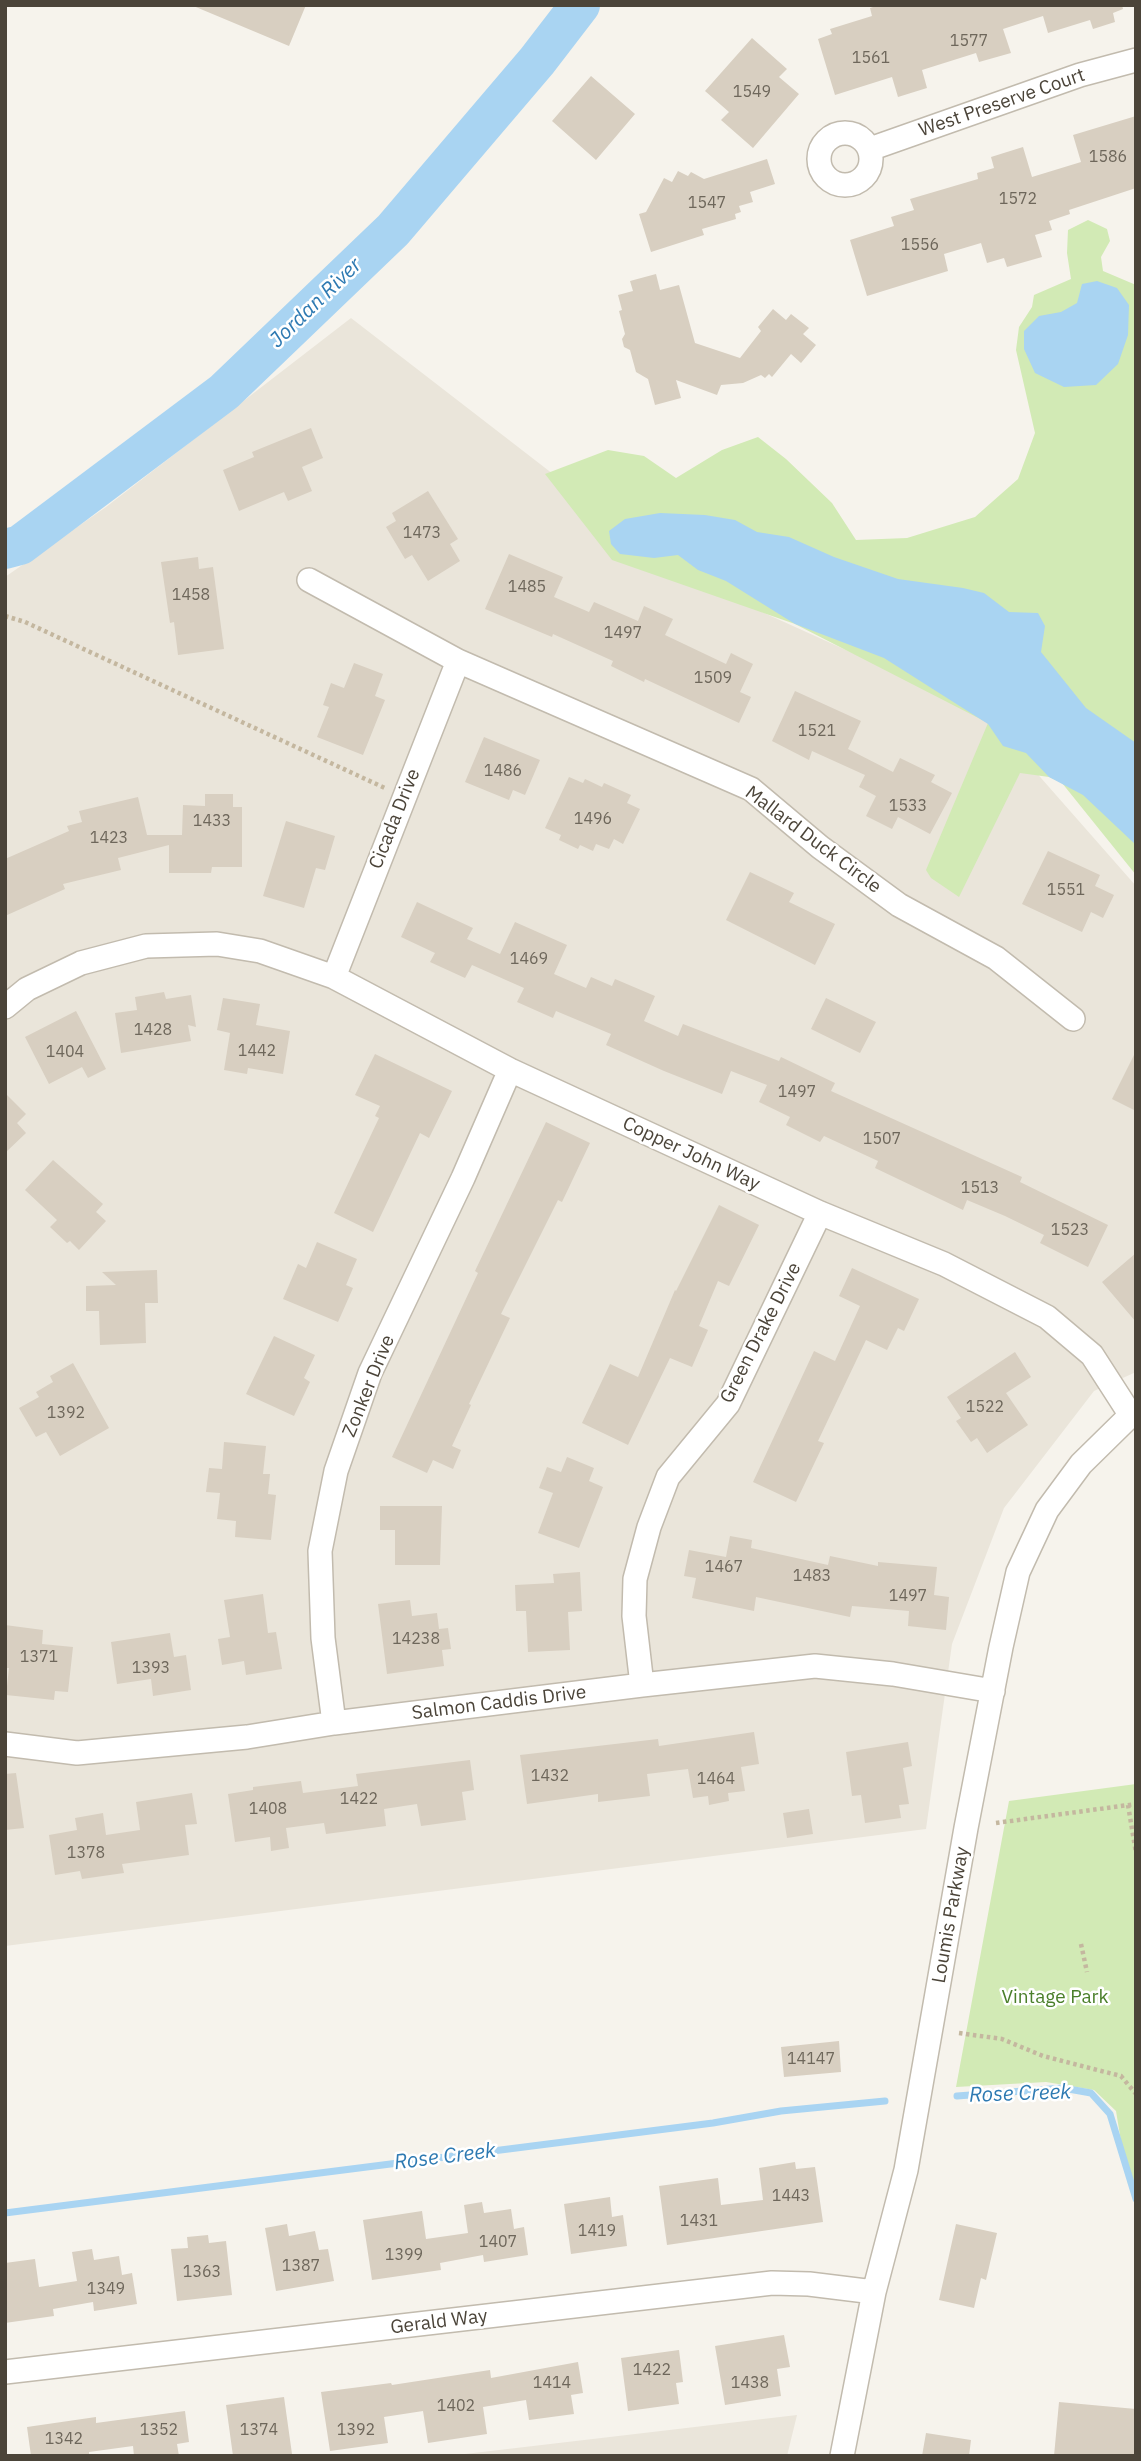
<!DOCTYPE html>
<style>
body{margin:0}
#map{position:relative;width:1141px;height:2461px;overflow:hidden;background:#f6f3ec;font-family:"IBM Plex Sans",sans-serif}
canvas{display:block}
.frame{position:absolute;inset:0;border:7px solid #4b4439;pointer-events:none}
</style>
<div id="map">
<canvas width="1141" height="2461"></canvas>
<div class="frame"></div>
</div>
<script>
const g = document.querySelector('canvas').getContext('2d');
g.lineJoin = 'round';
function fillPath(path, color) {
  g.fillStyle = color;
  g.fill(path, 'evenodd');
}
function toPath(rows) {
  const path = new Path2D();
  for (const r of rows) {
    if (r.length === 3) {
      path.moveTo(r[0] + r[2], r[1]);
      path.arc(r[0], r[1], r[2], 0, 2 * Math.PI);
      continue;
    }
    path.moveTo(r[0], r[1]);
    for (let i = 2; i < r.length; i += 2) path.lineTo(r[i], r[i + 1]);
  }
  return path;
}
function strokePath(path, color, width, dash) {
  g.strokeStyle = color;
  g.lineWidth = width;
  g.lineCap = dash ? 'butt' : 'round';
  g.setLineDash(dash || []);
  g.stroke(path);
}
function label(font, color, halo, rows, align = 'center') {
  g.font = font + ' "IBM Plex Sans",sans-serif';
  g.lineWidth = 5;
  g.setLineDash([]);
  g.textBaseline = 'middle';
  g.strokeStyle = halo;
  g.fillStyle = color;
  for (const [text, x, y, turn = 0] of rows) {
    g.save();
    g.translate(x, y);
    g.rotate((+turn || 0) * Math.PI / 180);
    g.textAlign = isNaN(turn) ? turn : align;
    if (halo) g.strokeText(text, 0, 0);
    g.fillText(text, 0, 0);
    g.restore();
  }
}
fillPath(toPath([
 [351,318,553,474,709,588,983,712,1136,886,1136,1372,1094,1391,1004,1508,952,1644,926,1829,5,1946,5,577,106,507],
 [797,2415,787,2456,448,2456]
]), '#eae5da');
fillPath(toPath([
 [1088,220,1107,229,1110,241,1101,257,1103,271,1136,285,1136,875,1062,783,1049,777,1020,773,959,897,931,878,926,870,988,723,795,624,612,560,545,474,608,450,644,456,676,478,722,450,758,437,786,459,832,503,856,540,907,538,975,517,1018,479,1035,433,1016,350,1019,327,1032,307,1034,295,1071,279,1067,253,1068,230],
 [1136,1784,1136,2198,1128,2184,1116,2111,1094,2090,1046,2082,956,2087,1009,1801]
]), '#d2eab5');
fillPath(toPath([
 [1097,281,1117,288,1129,305,1128,335,1118,364,1096,385,1064,387,1035,373,1024,349,1024,331,1039,316,1061,312,1077,303,1082,284],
 [660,513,705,515,735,520,757,532,789,537,834,557,898,579,963,588,984,593,1009,612,1038,613,1045,626,1041,652,1086,708,1136,743,1136,845,1083,795,1049,777,1026,753,1003,746,988,724,884,658,795,624,726,581,698,570,678,555,654,558,620,554,611,544,609,531,625,519]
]), '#a9d4f2');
strokePath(toPath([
 [957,2096,1063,2088,1091,2093,1110,2114,1136,2199],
 [5,2213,713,2123,781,2111,885,2101]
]), '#a9d4f2', 7);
strokePath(toPath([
 [5,549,20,545,224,392,393,230,537,61,580,5]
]), '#a9d4f2', 40);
fillPath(toPath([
 [191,5,306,5,289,46],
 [879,5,1122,5,1123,9,1113,13,1115,22,1093,29,1090,20,1048,33,1043,16,1003,29,1011,53,979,62,976,53,922,70,927,88,898,97,892,77,835,95,818,39,832,34,830,29,872,16,870,8],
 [752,38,787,69,779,77,799,94,753,148,721,120,729,112,705,91],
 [591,76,635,114,596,160,552,121],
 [1136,116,1136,188,1069,210,1070,214,1049,221,1052,230,1035,235,1042,257,1007,267,1004,258,987,263,981,243,944,254,948,271,867,296,850,240,894,226,891,217,914,210,910,199,978,179,977,173,994,168,991,157,1023,147,1032,177,1081,162,1073,135],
 [767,159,775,184,750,192,753,202,739,206,741,212,735,214,736,219,702,229,704,235,651,252,639,214,646,212,664,178,672,182,678,171,688,176,691,172,704,179],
 [656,274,660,290,679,285,695,343,740,358,761,331,758,327,773,309,786,320,791,314,809,328,803,334,816,345,801,363,791,354,772,377,769,374,765,378,761,375,743,383,721,385,717,395,676,380,681,398,655,405,648,379,636,372,630,350,624,347,622,339,625,334,619,311,622,310,618,295,633,291,630,281],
 [311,428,323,458,302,467,312,491,288,501,284,492,239,511,223,470,254,457,252,452],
 [428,491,458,539,450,544,460,561,428,581,412,555,405,559,386,527,396,521,392,513],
 [509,554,563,577,554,597,589,612,594,602,638,621,644,606,673,619,665,635,726,664,731,653,753,664,740,692,751,697,739,723,645,679,644,682,611,666,613,661,553,634,552,637,485,609],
 [198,557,199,569,213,567,224,649,178,655,174,622,170,623,161,562],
 [354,663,383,674,375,696,385,700,363,755,317,737,329,707,323,705,331,683,344,688],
 [795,691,861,721,848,749,893,772,900,758,935,775,931,782,952,793,930,834,898,817,892,829,866,816,876,796,859,787,865,775,812,751,809,760,772,741],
 [484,737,540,760,525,795,513,790,509,800,465,782],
 [569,777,583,783,585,779,602,787,604,783,631,795,627,803,640,809,623,844,614,839,609,849,596,844,593,851,580,845,578,849,559,840,561,835,545,828],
 [205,794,233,794,233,807,242,807,242,867,212,867,211,873,169,873,169,845,118,858,121,870,63,884,65,889,5,916,5,859,69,831,67,826,82,822,79,811,138,797,147,835,182,835,183,805,205,806],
 [286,821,335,836,325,870,316,868,304,908,263,896],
 [1048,851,1100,875,1095,886,1114,895,1103,918,1091,912,1082,932,1022,904],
 [750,872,794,893,789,902,835,924,815,965,726,920],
 [417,902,473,928,467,939,500,954,515,922,567,945,554,974,586,988,591,977,612,986,615,979,655,996,644,1021,678,1036,683,1024,779,1061,781,1057,835,1083,831,1091,1022,1177,1020,1182,1108,1225,1088,1267,1040,1243,1044,1235,1005,1216,967,1200,963,1210,875,1168,878,1161,824,1136,820,1142,786,1125,790,1117,759,1102,767,1085,731,1071,722,1094,664,1071,606,1045,611,1034,556,1011,553,1018,517,1002,524,988,472,965,465,978,430,962,435,953,401,937],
 [164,992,166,999,191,995,196,1027,188,1025,191,1041,121,1053,115,1013,137,1010,135,997],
 [223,998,260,1004,256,1025,290,1031,283,1074,248,1068,247,1074,224,1070,230,1033,217,1030],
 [826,998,876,1022,860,1053,811,1029],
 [76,1011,106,1069,88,1078,82,1067,49,1084,25,1037],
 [1136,1051,1136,1111,1112,1099],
 [375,1054,452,1091,429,1138,420,1133,373,1232,334,1213,379,1118,375,1116,380,1106,355,1095],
 [5,1093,26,1114,17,1123,26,1133,5,1153],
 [546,1122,590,1143,562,1202,558,1200,501,1314,510,1318,469,1404,471,1405,452,1446,461,1450,453,1469,433,1460,427,1473,392,1457,478,1273,475,1271],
 [53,1160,103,1204,96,1212,106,1221,79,1250,70,1241,67,1243,50,1227,57,1220,25,1190],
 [719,1205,759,1225,729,1286,718,1281,699,1326,708,1330,692,1367,670,1358,628,1445,582,1423,610,1364,638,1377,675,1290,676,1291],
 [317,1242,357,1259,346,1285,353,1288,338,1322,283,1299,298,1264,306,1268],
 [1136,1253,1136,1322,1102,1282],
 [852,1268,919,1299,904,1331,898,1328,887,1350,866,1340,818,1441,824,1443,796,1502,753,1482,814,1351,835,1361,860,1306,839,1296],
 [157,1270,158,1303,145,1303,146,1343,100,1345,99,1311,86,1311,86,1286,116,1285,102,1272],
 [274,1336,315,1355,304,1378,310,1382,294,1416,246,1394],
 [1015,1352,1031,1377,1006,1393,1028,1425,987,1453,977,1438,971,1442,956,1421,961,1418,947,1397],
 [73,1363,109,1428,60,1456,46,1432,36,1437,19,1408,39,1397,36,1392,53,1382,50,1376],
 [224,1442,266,1446,263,1474,270,1474,268,1494,276,1495,271,1540,235,1537,236,1521,217,1519,220,1493,206,1492,209,1468,222,1469],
 [567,1457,594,1468,589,1481,603,1487,579,1548,538,1533,553,1493,539,1488,547,1467,561,1472],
 [380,1506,442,1506,440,1565,395,1565,395,1530,380,1530],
 [730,1536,752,1540,751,1548,828,1565,830,1556,878,1566,878,1562,937,1567,934,1595,949,1597,946,1630,908,1626,909,1611,852,1606,850,1617,756,1597,754,1611,692,1598,696,1578,684,1576,689,1550,726,1557],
 [580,1572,582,1611,568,1612,570,1650,528,1652,526,1611,516,1611,515,1585,554,1583,553,1574],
 [263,1594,268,1633,276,1632,282,1669,246,1675,244,1661,222,1665,218,1639,230,1637,224,1600],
 [410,1600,412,1616,437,1613,439,1629,448,1628,451,1649,442,1650,444,1666,387,1674,378,1604],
 [5,1625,43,1630,42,1644,73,1647,68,1692,55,1691,54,1700,6,1695,9,1668,5,1668],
 [170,1633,174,1657,186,1655,191,1690,153,1696,151,1679,117,1684,111,1642],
 [754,1732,759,1764,741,1767,745,1791,728,1793,729,1801,709,1805,708,1796,693,1798,688,1769,647,1774,650,1796,598,1802,598,1794,527,1804,520,1755,658,1739,659,1746],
 [908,1742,912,1766,903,1768,909,1804,899,1805,901,1818,865,1823,861,1795,852,1796,846,1752],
 [470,1760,474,1790,462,1792,466,1820,421,1826,417,1804,384,1809,386,1826,326,1834,324,1823,286,1828,289,1848,271,1851,270,1837,235,1842,228,1794,253,1790,253,1787,301,1781,303,1793,358,1786,356,1774],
 [16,1773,24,1828,5,1830,5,1774],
 [192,1793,197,1824,185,1825,189,1855,122,1864,124,1873,82,1879,80,1871,55,1875,49,1835,77,1830,75,1818,103,1813,106,1835,140,1830,136,1802],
 [809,1809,813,1834,787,1838,783,1813],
 [839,2041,841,2072,784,2077,781,2047],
 [795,2162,796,2169,815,2167,823,2222,667,2245,659,2186,718,2178,721,2205,763,2200,759,2168],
 [610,2197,612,2217,623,2215,627,2246,571,2254,564,2204],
 [482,2202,484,2213,511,2209,514,2229,524,2227,528,2255,484,2262,483,2255,440,2263,441,2270,372,2280,363,2220,422,2211,426,2239,468,2233,464,2205],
 [287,2224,289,2236,315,2231,319,2250,328,2249,334,2281,276,2291,265,2228],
 [956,2224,997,2233,986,2280,981,2278,974,2308,939,2300],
 [208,2235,209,2243,226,2241,232,2295,177,2301,171,2249,188,2248,187,2237],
 [92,2249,94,2260,119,2256,122,2275,132,2273,137,2304,94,2311,93,2302,53,2309,54,2316,5,2323,5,2263,35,2259,39,2287,77,2281,72,2252],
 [784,2335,790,2367,777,2369,781,2396,725,2405,715,2346],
 [679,2350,683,2382,676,2383,679,2404,628,2411,621,2358],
 [578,2362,583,2393,571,2395,574,2414,529,2420,526,2400,483,2407,487,2434,428,2443,423,2411,384,2417,388,2443,330,2451,321,2392,391,2383,392,2385,490,2370,491,2378],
 [284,2397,292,2454,233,2456,226,2405],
 [1059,2402,1136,2409,1136,2456,1054,2456],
 [185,2411,189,2442,177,2444,179,2456,134,2456,133,2446,89,2452,89,2456,31,2456,27,2427,96,2417,96,2423],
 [926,2433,971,2440,969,2456,922,2456]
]), '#d8cfc1');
const minor = toPath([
 [845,159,26],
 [870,149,1080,75,1136,60],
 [309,580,458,661,751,789,820,847,899,905,996,958,1073,1019],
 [334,977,458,661],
 [5,1007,27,989,81,963,146,946,217,944,260,951,334,977,510,1070,820,1213,944,1264,1047,1317,1092,1355,1130,1414],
 [642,1685,634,1616,635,1579,649,1527,668,1477,728,1404,820,1213],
 [334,1723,323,1638,320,1551,336,1471,370,1373,463,1178,510,1070],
 [5,1744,77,1753,247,1737,334,1723,642,1685,815,1666,893,1674,993,1691],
 [5,2372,772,2283,809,2284,874,2292],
 [842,2456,874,2292,906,2170,966,1828,1001,1647,1018,1572,1047,1510,1081,1464,1136,1410]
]);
strokePath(minor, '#c2bbae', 26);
strokePath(toPath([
 [5,616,25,622,387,789],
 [1128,1805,1136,1853],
 [996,1823,1136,1804],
 [1081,1944,1087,1972],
 [959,2033,1002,2039,1043,2056,1121,2076,1136,2094]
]), '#c4b79f', 4.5, [3.5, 3.5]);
strokePath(minor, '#fff', 23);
label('16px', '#6e675b', null, [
 ["1577",969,41],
 ["1561",871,58],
 ["1549",752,92],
 ["1586",1108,157],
 ["1572",1018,199],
 ["1547",707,203],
 ["1556",920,245],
 ["1473",422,533],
 ["1485",527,587],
 ["1458",191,595],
 ["1497",623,633],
 ["1509",713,678],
 ["1521",817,731],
 ["1486",503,771],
 ["1533",908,806],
 ["1496",593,819],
 ["1433",212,821],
 ["1423",109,838],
 ["1551",1066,890],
 ["1469",529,959],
 ["1428",153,1030],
 ["1442",257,1051],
 ["1404",65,1052],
 ["1497",797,1092],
 ["1507",882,1139],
 ["1513",980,1188],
 ["1523",1070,1230],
 ["1522",985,1407],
 ["1392",66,1413],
 ["1467",724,1567],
 ["1483",812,1576],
 ["1497",908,1596],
 ["14238",416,1639],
 ["1371",39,1657],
 ["1393",151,1668],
 ["1432",550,1776],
 ["1464",716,1779],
 ["1422",359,1799],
 ["1408",268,1809],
 ["1378",86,1853],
 ["14147",811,2059],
 ["1443",791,2196],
 ["1431",699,2221],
 ["1419",597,2231],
 ["1407",498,2242],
 ["1399",404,2255],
 ["1387",301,2266],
 ["1363",202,2272],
 ["1349",106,2289],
 ["1422",652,2370],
 ["1414",552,2383],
 ["1438",750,2383],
 ["1402",456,2406],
 ["1352",159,2430],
 ["1374",259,2430],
 ["1392",356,2430],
 ["1342",64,2439]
]);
label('19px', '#4b4439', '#fff', [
 ["West Preserve Court",1002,103,-19],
 ["Cicada Drive",395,819,-68],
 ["Mallard Duck Circle",813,840,37],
 ["Copper John Way",691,1154,25],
 ["Green Drake Drive",761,1333,-63],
 ["Zonker Drive",369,1386,-68],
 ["Salmon Caddis Drive",499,1703,-7],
 ["Loumis Parkway",951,1915,-80],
 ["Gerald Way",439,2322,-7]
]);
label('19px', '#4a7f2a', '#fff', [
 ["Vintage Park",1055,1998]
]);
label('italic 21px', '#2e7ab2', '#fff', [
 ["Jordan River",316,303,-44],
 ["Rose Creek",1020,2094,-2],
 ["Rose Creek",445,2157,-7]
]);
</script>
